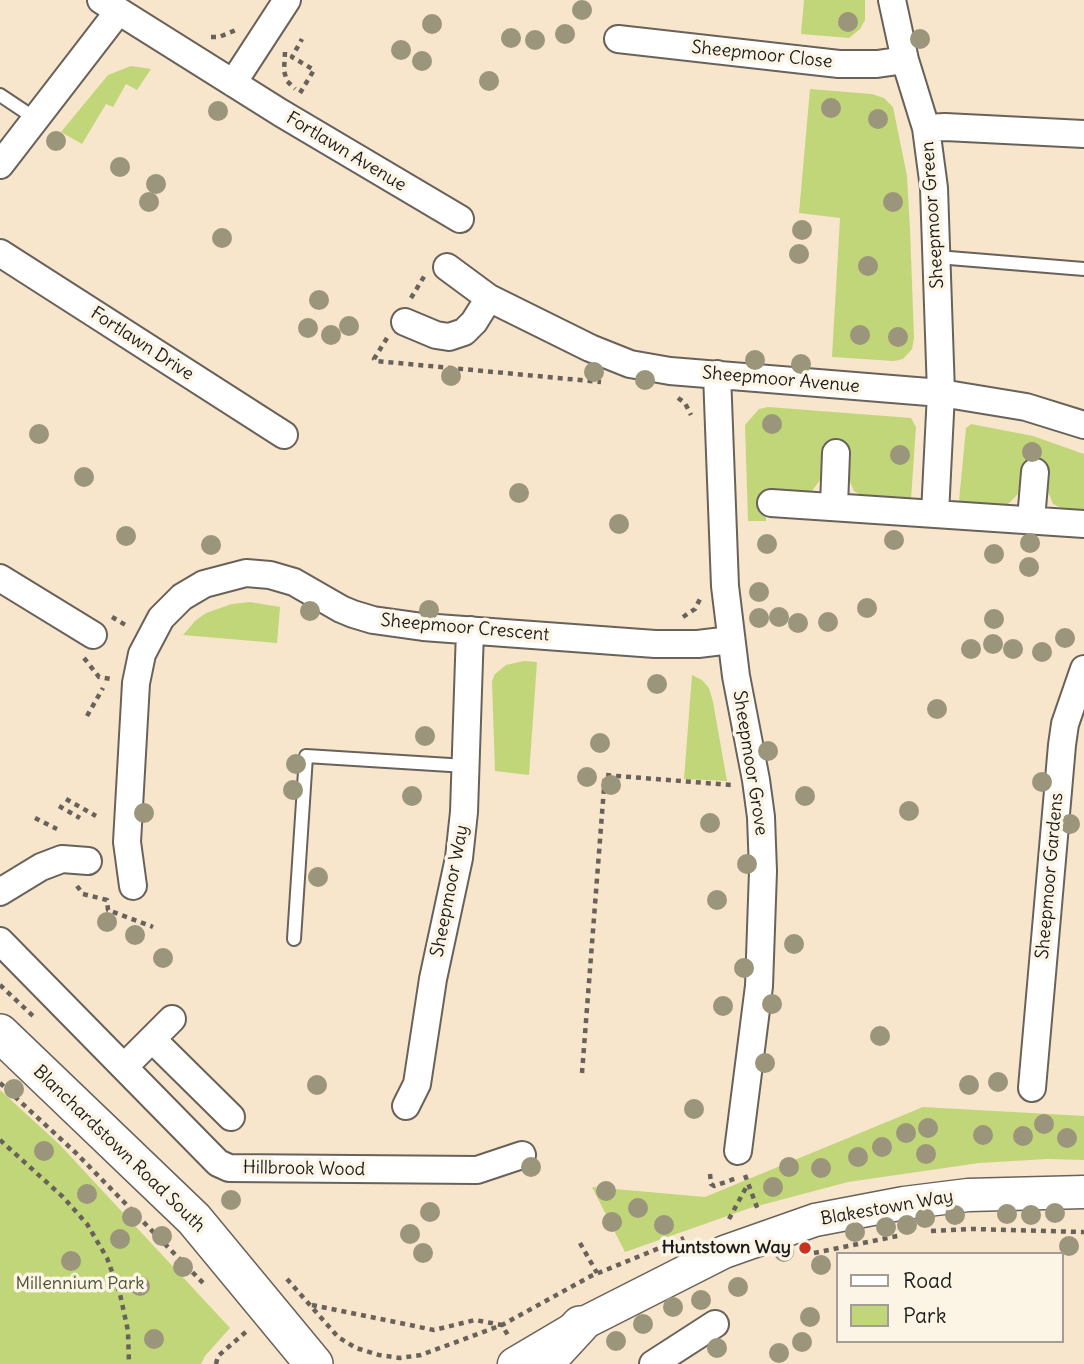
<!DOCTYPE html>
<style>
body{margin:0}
#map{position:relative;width:1084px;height:1364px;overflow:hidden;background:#f7e5cc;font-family:Delius,sans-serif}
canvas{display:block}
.legend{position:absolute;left:836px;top:1252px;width:228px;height:91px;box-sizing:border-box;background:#fcf5e5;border:2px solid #a29e95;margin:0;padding:9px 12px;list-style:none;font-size:21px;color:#1c1c1c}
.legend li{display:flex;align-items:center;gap:14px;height:35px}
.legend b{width:35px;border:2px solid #a29e95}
</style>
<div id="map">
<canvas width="1084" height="1364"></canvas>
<ul class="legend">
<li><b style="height:9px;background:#fff"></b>Road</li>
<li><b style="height:19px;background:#c1d679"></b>Park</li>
</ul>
</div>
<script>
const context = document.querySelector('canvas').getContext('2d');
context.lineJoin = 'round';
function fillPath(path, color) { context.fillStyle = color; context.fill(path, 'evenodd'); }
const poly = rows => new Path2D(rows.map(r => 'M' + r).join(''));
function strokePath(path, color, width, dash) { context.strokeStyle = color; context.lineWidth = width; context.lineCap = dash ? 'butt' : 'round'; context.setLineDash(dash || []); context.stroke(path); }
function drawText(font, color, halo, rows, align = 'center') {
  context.font = font + ' Delius,sans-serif'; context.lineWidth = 7; context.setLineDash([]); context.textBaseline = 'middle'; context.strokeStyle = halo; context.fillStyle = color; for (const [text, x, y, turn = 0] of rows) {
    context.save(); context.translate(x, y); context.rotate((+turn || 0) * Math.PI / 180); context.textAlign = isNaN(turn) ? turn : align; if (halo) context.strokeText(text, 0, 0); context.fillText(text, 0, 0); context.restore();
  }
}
fillPath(poly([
 [804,0,865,0,865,20,860,29,849,38,801,34],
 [131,66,151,69,137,90,126,84,113,107,106,104,82,144,61,132,108,75],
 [810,89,872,94,884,98,893,107,907,176,910,229,914,338,912,349,903,359,894,361,832,357,840,218,799,213],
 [768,407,911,418,916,427,911,499,899,500,864,497,854,491,848,477,851,454,826,450,822,477,812,491,801,494,766,492,766,521,748,521,745,425,759,409],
 [971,424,1033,436,1084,454,1084,512,1066,510,1053,504,1047,489,1048,466,1024,464,1018,494,1007,505,992,507,959,501,966,428],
 [250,602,280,607,277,643,183,635,195,621,206,613,232,604],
 [524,661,537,662,529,775,495,771,492,681,495,674,506,665],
 [692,675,702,680,709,688,713,702,727,781,684,779],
 [0,1090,60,1145,230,1328,205,1356,201,1364,0,1364],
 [923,1107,1084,1116,1084,1160,1047,1159,979,1163,848,1182,750,1208,625,1252,592,1187,705,1197]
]), '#c1d679');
const service = poly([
 [0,95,36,119],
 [937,257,1084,269],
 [294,939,306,756,466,766]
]);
const minor = poly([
 [101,0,281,113,460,219],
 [892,0,905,60,926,128,934,188,941,393,935,514],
 [618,39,839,64,877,64,905,60],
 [233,83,287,0],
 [926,128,945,127,1084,134],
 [0,165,118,12],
 [0,253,284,435],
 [447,267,489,298,590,348,630,364,670,371,941,393,1026,407,1084,425],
 [405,322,436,335,449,337,464,332,474,322,489,298],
 [717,374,725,586,736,676,756,780,761,817,763,871,759,986,738,1151],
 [771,503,1084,524],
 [834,506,836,453],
 [1031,520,1035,472],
 [0,578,93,635],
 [133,886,127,842,136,683,142,654,161,618,182,597,204,584,246,573,270,575,294,582,341,609,353,614,373,620,423,627,655,644,698,644,731,640],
 [0,892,41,867,62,859,88,861],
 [0,941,218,1163,229,1168,477,1170,522,1155],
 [152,1039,231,1117],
 [124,1067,172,1019],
 [1032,1088,1062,745,1065,724,1084,669],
 [406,1106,417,1084,433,979,459,858,464,812,470,630],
 [653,1364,715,1324]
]);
const tertiary = poly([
 [514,1364,580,1325,724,1252,815,1220,904,1203,968,1195,1084,1192]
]);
const secondary = poly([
 [0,1033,194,1219,314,1364],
 [544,1364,580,1325]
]);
strokePath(service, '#69625a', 16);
strokePath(minor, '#69625a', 30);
strokePath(tertiary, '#69625a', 35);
strokePath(secondary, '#69625a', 40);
strokePath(poly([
 [211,37,219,37,236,30],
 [285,52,284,71,287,81,295,89],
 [300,93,314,70,292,57,302,39],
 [411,298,425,275],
 [387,338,374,359,376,361,601,382],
 [678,398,685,403,691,415],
 [112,617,129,627],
 [683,617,695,609,700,599],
 [84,658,99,677,111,679],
 [87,716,103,688],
 [66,799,96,816],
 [59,806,80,818],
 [35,818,57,829],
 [77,886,83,894,107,900,108,910,153,927],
 [0,985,33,1016],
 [582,1073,605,775,731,785],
 [0,1083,76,1153,204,1284],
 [0,1140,63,1197,87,1224,107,1258,120,1294,128,1331,129,1364],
 [710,1174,711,1184,714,1186,737,1178],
 [745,1175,758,1210],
 [729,1219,748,1184],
 [931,1231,972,1229,1084,1232],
 [580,1243,597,1273],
 [814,1253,902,1235],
 [287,1279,338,1337,356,1348,379,1355,400,1358,421,1355,502,1325,591,1276,684,1238],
 [312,1305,434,1330,475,1320,502,1325,509,1337],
 [216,1364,218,1356,248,1330]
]), '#69625a', 4.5, [5, 5]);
strokePath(service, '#fff', 12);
strokePath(minor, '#fff', 26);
strokePath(tertiary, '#fff', 32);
strokePath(secondary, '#fff', 37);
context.fillStyle = '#9a957b';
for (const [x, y] of [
 [582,10],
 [848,22],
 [432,24],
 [565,34],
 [511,38],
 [920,39],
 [535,40],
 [401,50],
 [422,61],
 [489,81],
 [831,108],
 [218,111],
 [878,119],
 [56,141],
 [120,167],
 [156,184],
 [149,202],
 [893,202],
 [802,230],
 [222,238],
 [799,254],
 [868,266],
 [319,300],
 [349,326],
 [308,328],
 [331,335],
 [860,335],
 [898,337],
 [755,360],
 [801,364],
 [594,372],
 [451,376],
 [645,380],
 [772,424],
 [39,434],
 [1032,452],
 [900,455],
 [84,477],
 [519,493],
 [619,524],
 [126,536],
 [894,540],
 [1030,543],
 [767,544],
 [211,545],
 [994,554],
 [1029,567],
 [759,592],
 [867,608],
 [429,610],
 [310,611],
 [779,617],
 [759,618],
 [994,619],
 [828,622],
 [798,623],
 [1065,638],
 [993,644],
 [971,649],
 [1013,649],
 [1042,652],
 [657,684],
 [937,709],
 [425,736],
 [600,743],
 [768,751],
 [296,764],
 [587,777],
 [1042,782],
 [611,785],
 [293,790],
 [412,796],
 [805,796],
 [909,811],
 [144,813],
 [710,823],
 [1070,824],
 [747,864],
 [318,877],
 [717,900],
 [107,922],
 [135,935],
 [794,944],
 [163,958],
 [744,968],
 [772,1004],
 [723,1006],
 [880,1036],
 [765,1063],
 [998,1082],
 [317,1085],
 [969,1085],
 [14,1089],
 [694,1109],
 [1044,1124],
 [928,1128],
 [906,1133],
 [983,1135],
 [1023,1136],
 [1067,1138],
 [882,1147],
 [44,1151],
 [926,1154],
 [858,1157],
 [531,1167],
 [789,1167],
 [821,1168],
 [773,1187],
 [606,1191],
 [87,1194],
 [231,1200],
 [638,1208],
 [430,1212],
 [1055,1213],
 [1007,1214],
 [955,1215],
 [1031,1215],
 [132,1217],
 [925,1218],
 [612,1222],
 [664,1225],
 [907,1225],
 [886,1227],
 [855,1232],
 [410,1234],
 [162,1236],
 [120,1239],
 [1069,1246],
 [784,1252],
 [423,1253],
 [71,1261],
 [821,1265],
 [183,1267],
 [140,1286],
 [738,1287],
 [701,1300],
 [673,1307],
 [810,1317],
 [643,1324],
 [154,1339],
 [616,1341],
 [802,1342],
 [717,1348],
 [779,1353]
]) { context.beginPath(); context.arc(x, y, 10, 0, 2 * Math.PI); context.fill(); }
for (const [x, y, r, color] of [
 [805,1248,7,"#c8321e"]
]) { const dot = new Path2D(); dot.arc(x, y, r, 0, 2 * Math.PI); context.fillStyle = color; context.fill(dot); strokePath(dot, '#fcf5e5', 2.5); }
drawText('18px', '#1c1c1c', '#fcf5e5', [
 ["Sheepmoor Close",762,55,6],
 ["Fortlawn Avenue",346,152,31],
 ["Sheepmoor Green",933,215,-94],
 ["Fortlawn Drive",142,344,33],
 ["Sheepmoor Avenue",781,380,5],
 ["Sheepmoor Crescent",465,628,5],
 ["Sheepmoor Grove",750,763,81],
 ["Sheepmoor Gardens",1050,876,-85],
 ["Sheepmoor Way",450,891,-79],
 ["Blanchardstown Road South",119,1149,44],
 ["Hillbrook Wood",304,1169,1],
 ["Blakestown Way",887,1208,-10]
]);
drawText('bold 18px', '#1c1c1c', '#fcf5e5', [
 ["Huntstown Way",791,1248]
], 'right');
drawText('18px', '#4e5438', '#fcf5e5', [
 ["Millennium Park",80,1284]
]);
</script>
